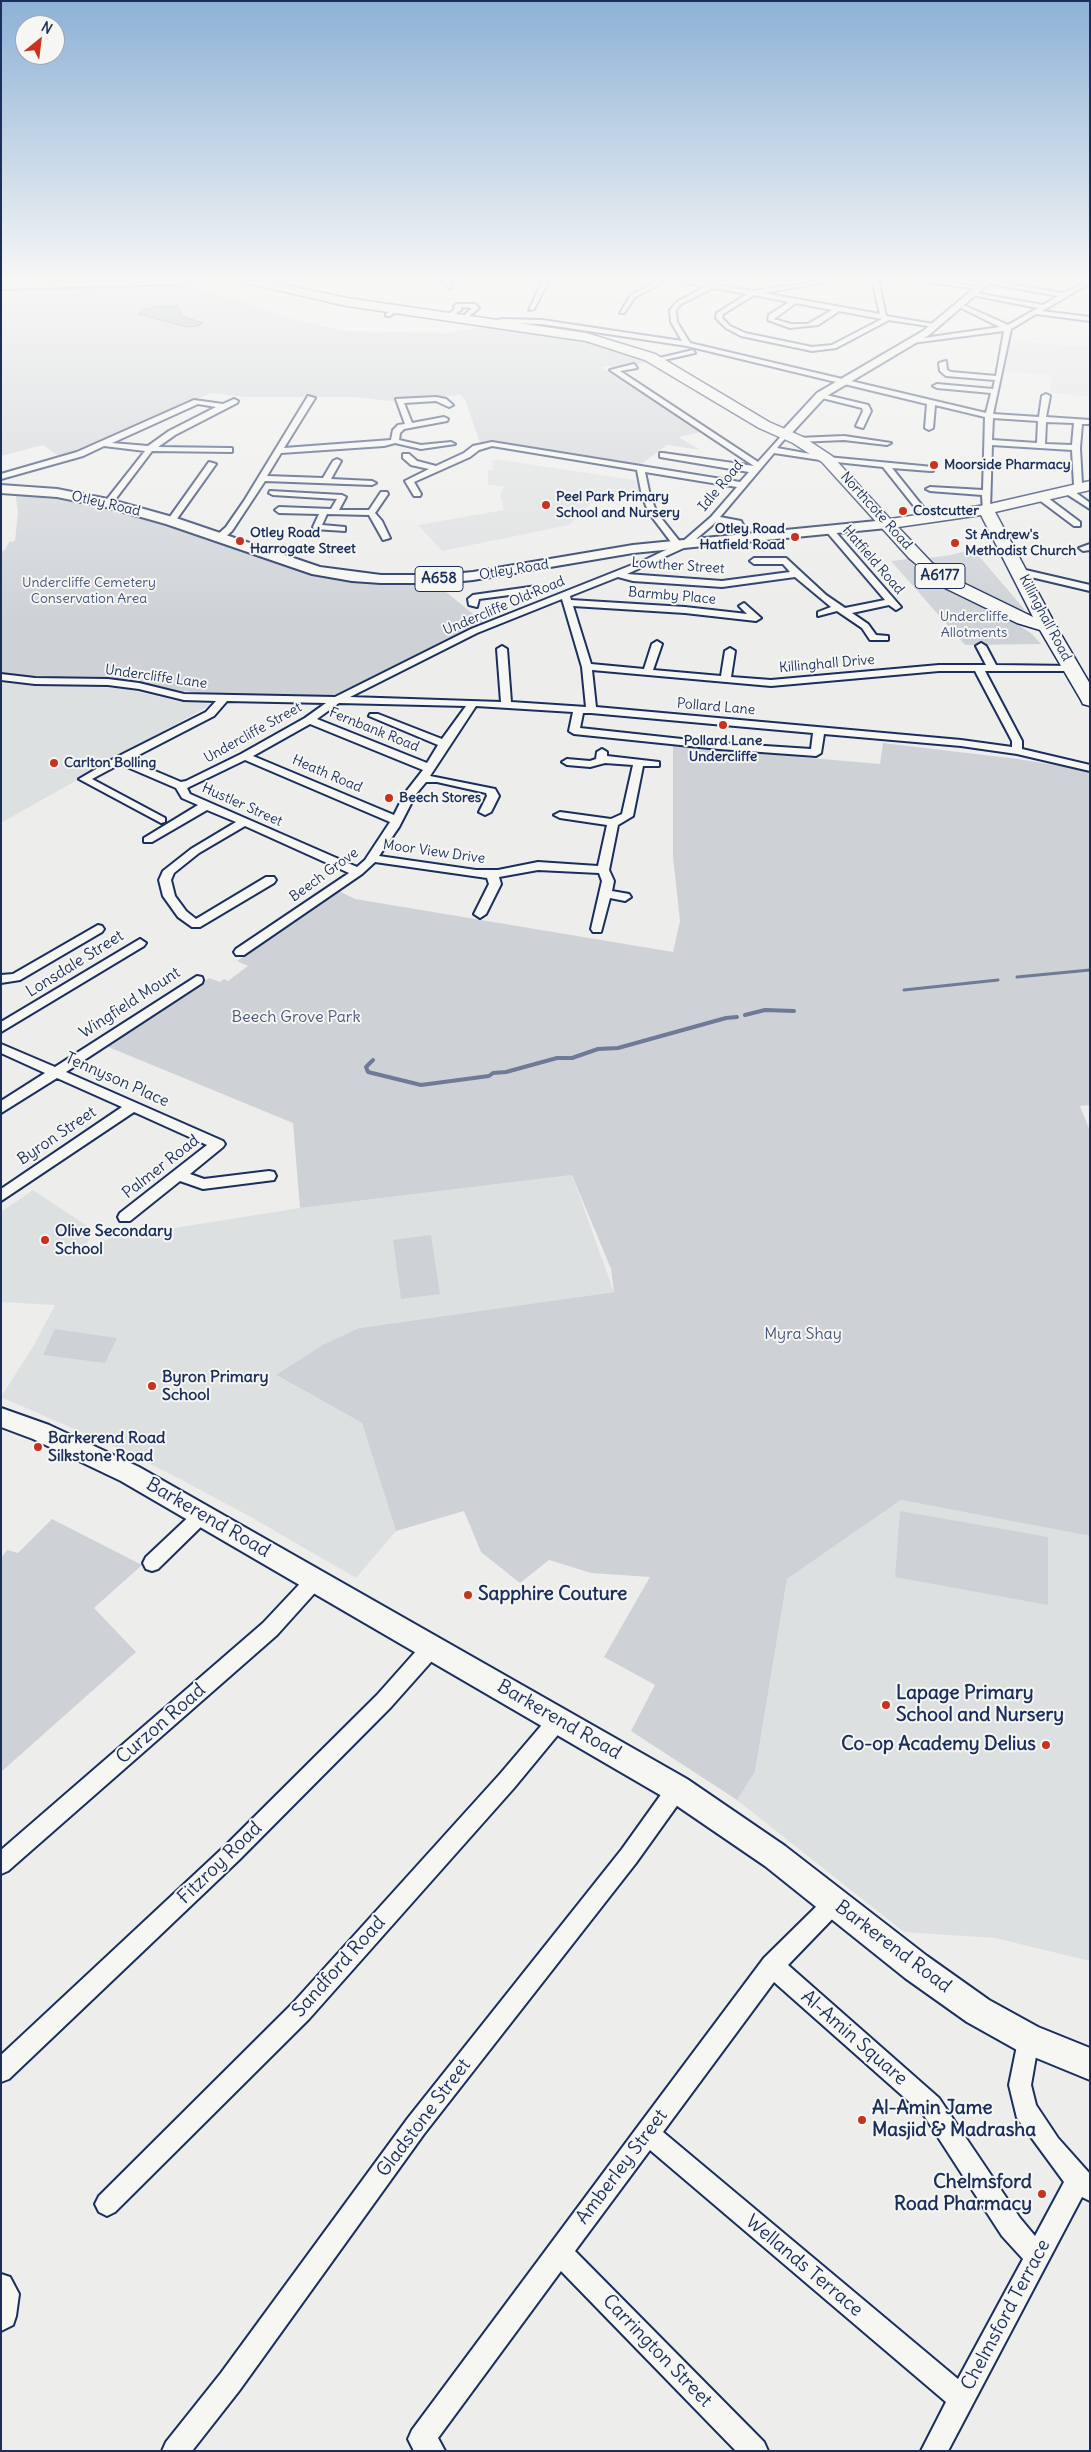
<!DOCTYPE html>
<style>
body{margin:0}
#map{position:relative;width:1091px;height:2452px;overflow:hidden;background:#edeeec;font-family:Delius,sans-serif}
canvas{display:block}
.frame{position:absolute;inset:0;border:2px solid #1b2f5e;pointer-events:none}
.north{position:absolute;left:15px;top:15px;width:50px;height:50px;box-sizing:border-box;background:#f6f6f2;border:1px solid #9ea6b7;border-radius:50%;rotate:29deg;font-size:14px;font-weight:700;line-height:20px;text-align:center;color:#1b2f5e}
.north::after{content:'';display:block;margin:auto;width:18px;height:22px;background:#c8321e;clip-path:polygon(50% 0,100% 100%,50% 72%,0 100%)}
</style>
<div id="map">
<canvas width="1091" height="2452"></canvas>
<div class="frame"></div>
<div class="north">N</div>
</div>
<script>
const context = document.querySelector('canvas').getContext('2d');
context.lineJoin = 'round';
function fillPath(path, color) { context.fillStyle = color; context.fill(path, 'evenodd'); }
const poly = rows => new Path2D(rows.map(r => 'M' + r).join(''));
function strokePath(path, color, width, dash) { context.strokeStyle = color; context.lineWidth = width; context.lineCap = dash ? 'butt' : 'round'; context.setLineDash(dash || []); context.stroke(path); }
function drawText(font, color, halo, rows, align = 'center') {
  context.font = font + ' Delius,sans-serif'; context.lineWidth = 4; context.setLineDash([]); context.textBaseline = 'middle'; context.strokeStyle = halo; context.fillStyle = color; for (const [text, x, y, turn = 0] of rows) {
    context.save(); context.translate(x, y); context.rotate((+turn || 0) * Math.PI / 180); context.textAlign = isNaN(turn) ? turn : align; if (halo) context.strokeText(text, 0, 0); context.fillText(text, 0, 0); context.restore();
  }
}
fillPath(poly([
 [1010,341,1090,347,1090,397,1050,393,1052,375,1005,371],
 [494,459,635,480,639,483,638,499,604,495,594,500,569,525,442,551,418,525,504,510,500,494,505,486,488,485,488,470,494,470,492,468,494,464,491,462],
 [1,683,122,688,177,701,212,704,1,823],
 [572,1175,614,1292,359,1328,277,1376,362,1423,396,1531,356,1578,249,1516,174,1476,120,1449,1,1397,34,1345,55,1305,1,1302,1,1212,33,1190,93,1230,85,1249,111,1238,300,1208],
 [901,1500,1090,1536,1090,1961,995,1938,904,1932,737,1800,755,1772,787,1579]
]), '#dde0e1');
fillPath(poly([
 [192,282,192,287,203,291,235,298,294,319,345,331,450,333,490,325,599,343,653,363,601,367,701,432,679,437,700,450,667,445,643,463,635,465,486,441,480,443,466,402,460,394,434,399,389,401,357,397,243,397,210,393,82,451,60,457,43,445,1,456,1,288,85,287],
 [15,492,108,506,281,565,343,581,439,586,484,623,334,695,262,696,193,692,172,690,136,680,32,677,6,673,1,672,1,552,5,550,9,542,15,541,18,512],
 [973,549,1025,610,1018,610,957,580,928,558,951,555],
 [908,559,920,571,940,585,1017,624,1032,634,1041,644,965,645,891,561],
 [883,743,1018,759,1067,767,1090,773,1090,1105,1080,1106,1090,1131,1090,1536,901,1500,787,1579,755,1772,737,1800,631,1731,655,1685,604,1657,650,1577,591,1573,549,1560,520,1583,481,1552,464,1511,396,1531,362,1423,276,1375,323,1345,359,1328,614,1292,611,1269,572,1175,300,1208,293,1123,106,1046,209,978,220,982,224,979,228,981,248,966,237,961,339,891,355,899,673,952,680,921,673,857,673,746,880,764],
 [431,1235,440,1294,401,1299,393,1240],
 [55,1329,117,1338,105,1363,43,1355],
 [900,1511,1048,1537,1048,1605,895,1577],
 [52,1519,142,1565,94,1608,136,1652,1,1772,1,1558,7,1550,18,1553]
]), '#ced2d7');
const water = poly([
 [161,306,178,306,182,316,203,323,198,326,187,327,138,314,143,310,161,306]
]);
fillPath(water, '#a5acbc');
strokePath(water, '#6e7a96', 1);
strokePath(poly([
 [1017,977,1090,970],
 [904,990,998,980]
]), '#6e7a96', 3);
strokePath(poly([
 [745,1015,765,1010,794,1011],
 [373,1060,366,1067,368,1072,421,1085,489,1076,493,1073,506,1072,557,1058,572,1058,598,1049,618,1048,726,1018,737,1017]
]), '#6e7a96', 4);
const street = poly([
 [1,280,63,280,1,284,1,280],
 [442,280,448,280,452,288,448,288,442,280],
 [543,280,549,280,534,309,529,310,543,280],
 [660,280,667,280,635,297,624,313,620,313,631,295,660,280],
 [677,280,711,284,715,282,718,285,753,291,829,280,826,282,763,293,880,314,873,284,868,280,875,280,879,283,886,316,933,324,935,327,889,320,836,348,812,351,741,336,726,328,716,318,717,313,747,294,713,288,681,304,676,310,677,322,690,343,986,413,991,393,937,388,933,386,937,384,993,389,995,380,946,376,940,371,939,363,946,361,947,370,951,372,996,376,1004,331,912,343,910,340,1000,327,957,306,959,303,1008,325,1038,308,972,295,970,292,1043,305,1058,296,986,283,984,280,1063,293,1090,280,1090,283,1042,311,1090,317,1090,321,1036,314,1011,329,993,414,1039,417,1042,396,1046,394,1050,396,1046,417,1090,420,1090,424,1082,424,1080,448,1082,484,1087,487,1083,489,1074,485,1072,450,992,445,990,510,983,512,982,495,930,491,926,489,930,487,983,490,985,417,935,405,933,428,929,430,925,428,927,404,687,346,542,324,501,323,494,325,491,323,501,319,542,320,682,341,671,322,670,310,677,302,705,287,677,280],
 [754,295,789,302,769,315,768,320,790,328,818,325,839,311,882,319,832,345,812,347,745,333,730,326,722,318,723,314,754,295],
 [796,303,832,310,808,324,791,324,774,319,796,303],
 [993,418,1038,421,1037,443,992,440,993,418],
 [1046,422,1074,423,1072,445,1045,444,1046,422],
 [914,280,930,280,982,287,979,289,914,280],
 [457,304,475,304,479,308,465,320,460,319,472,308,461,307,461,310,450,318,446,318,446,316,455,309,454,306,457,304],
 [393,309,398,310,390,316,386,316,386,314,393,309],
 [693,350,695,353,655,362,651,360,693,350],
 [634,364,637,368,620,371,758,462,785,432,789,434,777,448,827,457,933,467,933,471,930,471,892,468,932,518,925,520,883,467,827,461,774,453,720,517,741,521,751,539,750,541,744,541,735,525,716,522,688,546,627,574,722,581,790,572,783,564,754,564,750,561,754,558,786,558,826,595,845,608,885,600,826,531,833,529,901,607,896,610,889,605,852,613,868,624,876,635,888,636,888,640,870,640,862,628,837,611,818,616,818,612,831,607,795,577,722,587,633,581,618,577,570,596,571,600,685,607,747,614,739,606,744,603,761,618,756,621,685,613,573,606,591,664,644,669,652,644,657,641,662,644,653,670,721,676,725,651,730,648,735,651,731,677,771,680,939,665,986,665,976,646,981,643,986,646,996,665,1074,666,1076,668,1071,671,985,671,1022,741,1022,749,1090,765,1090,771,1017,754,961,746,824,734,821,753,816,756,719,749,574,734,569,731,573,712,476,706,430,776,495,789,499,796,491,812,485,815,479,812,487,796,486,793,437,782,426,782,416,794,399,827,379,856,476,870,498,870,538,862,598,866,607,825,560,818,554,815,560,812,611,819,622,814,633,765,605,763,590,767,567,765,562,762,567,759,590,761,596,759,597,752,602,749,607,752,607,756,659,762,659,766,643,766,633,816,618,825,609,870,614,881,612,891,629,894,631,897,625,901,610,898,601,932,593,932,591,929,602,881,599,873,538,870,499,877,501,884,486,914,480,918,474,914,489,884,487,878,375,862,362,874,244,955,236,955,234,952,236,949,349,873,245,826,199,853,174,873,171,880,175,896,186,911,196,919,266,877,274,877,276,880,274,883,200,927,192,927,178,917,163,896,159,880,163,871,191,849,236,822,207,810,152,842,144,842,144,838,198,805,182,798,176,788,120,764,92,779,165,818,165,822,161,823,79,779,115,758,206,712,216,701,184,700,139,689,108,685,35,684,1,680,1,674,35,678,108,679,139,683,184,694,335,697,471,629,647,559,674,546,649,513,642,496,637,470,492,446,479,450,470,457,414,482,421,494,420,496,414,496,405,481,429,469,411,465,403,458,403,454,409,454,417,461,436,466,464,453,473,446,492,442,740,482,749,472,660,457,660,453,663,453,754,466,610,370,634,364],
 [645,472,737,487,711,517,681,543,657,513,650,496,645,472],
 [562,599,582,667,586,707,511,702,507,649,502,646,497,649,501,702,350,697,477,633,562,599],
 [592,670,771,686,939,671,975,671,1012,741,1012,747,961,740,596,707,592,670],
 [227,701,326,703,305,718,241,754,186,781,181,782,129,760,214,716,227,701],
 [339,703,466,706,442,739,378,714,370,714,369,716,438,745,427,763,317,719,339,703],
 [583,713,591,713,813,733,811,749,719,743,580,728,583,713],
 [310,724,423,770,405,793,394,815,253,756,310,724],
 [245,760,390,822,365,860,357,867,190,794,187,788,245,760],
 [818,393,868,405,871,411,863,428,856,426,863,411,862,408,818,397,818,393],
 [308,396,315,398,284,448,391,440,393,430,398,425,405,424,396,399,436,397,446,399,453,405,449,407,436,401,404,403,412,423,444,417,448,419,447,421,404,429,400,433,399,440,421,445,451,442,455,444,421,449,395,443,384,446,281,453,267,476,323,478,333,461,337,459,341,461,331,479,372,481,376,483,372,485,265,481,232,531,222,540,216,540,216,536,226,527,244,501,308,396],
 [234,399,238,401,237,403,175,435,158,447,229,448,232,448,232,452,152,451,111,505,104,503,145,451,104,446,83,456,1,479,1,474,77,452,194,400,223,404,234,399],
 [198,404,216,407,169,431,148,446,112,443,198,404],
 [844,436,891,443,887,445,844,440,798,442,794,440,798,438,844,436],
 [209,462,216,464,174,523,168,523,167,521,209,462],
 [1065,489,1071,489,1090,503,1090,509,1065,493,1065,489],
 [270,491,342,495,346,497,339,510,369,510,381,492,387,492,388,494,375,513,382,521,390,538,383,540,369,515,327,514,322,525,345,527,345,531,314,529,313,527,319,514,279,513,275,510,279,507,331,509,337,499,273,495,269,493,270,491],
 [1038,495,1044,495,1080,522,1080,526,1074,526,1038,499,1038,495],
 [1090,544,1090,550,1083,551,1079,548,1090,544],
 [1021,569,1090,585,1090,591,1018,574,1016,572,1021,569],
 [537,586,542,589,540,591,479,599,477,607,469,605,468,599,473,595,537,586],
 [98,925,102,926,104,929,102,932,20,980,1,983,1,975,13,974,98,925],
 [140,939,146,943,144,946,1,1032,1,1022,140,939],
 [197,976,202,977,203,980,202,983,66,1072,223,1141,225,1144,223,1147,190,1174,204,1179,269,1171,274,1172,276,1176,274,1180,203,1189,180,1181,130,1221,120,1221,118,1217,120,1213,207,1145,134,1112,1,1201,1,1189,122,1107,57,1078,1,1113,1,1101,45,1073,1,1053,1,1044,55,1067,197,976],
 [203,1507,209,1509,212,1514,209,1519,158,1569,152,1571,146,1569,143,1563,146,1557,197,1509,203,1507],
 [315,1572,321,1574,324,1580,321,1586,277,1635,8,1871,1,1874,1,1850,263,1623,309,1574,315,1572],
 [432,1638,439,1641,441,1647,439,1653,391,1707,239,1860,9,2079,1,2082,1,2055,225,1846,377,1695,425,1641,432,1638],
 [559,1710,566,1713,569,1719,566,1725,514,1788,309,2019,115,2212,107,2216,99,2212,95,2204,99,2196,293,2003,500,1774,552,1713,559,1710],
 [677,1779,684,1782,687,1789,684,1796,636,1863,424,2134,239,2391,192,2451,162,2451,166,2442,221,2373,408,2118,622,1849,670,1782,677,1779],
 [834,1892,841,1896,845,1903,841,1910,788,1965,939,2098,1020,2218,1035,2236,1064,2182,1017,2118,1009,2085,1020,2031,1028,2028,1036,2031,1039,2039,1031,2085,1036,2105,1058,2138,1090,2174,1090,2201,1082,2197,948,2451,921,2451,946,2402,650,2150,575,2251,764,2442,768,2451,736,2451,561,2271,438,2438,445,2451,414,2451,408,2439,412,2430,639,2125,764,1958,827,1896,834,1892],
 [774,1982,923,2114,1002,2236,1023,2259,958,2379,663,2132,774,1982],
 [1,2274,10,2277,19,2294,16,2316,13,2325,1,2331,1,2274]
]);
const secondary = poly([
 [137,280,185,281,181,284,1,289,1,283,137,280],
 [984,280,993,280,929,335,825,397,789,436,781,436,781,432,817,393,923,331,984,280],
 [1,1408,49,1425,139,1467,687,1779,785,1846,927,1956,989,2000,1038,2027,1090,2048,1090,2080,1017,2050,967,2022,905,1978,765,1866,667,1799,121,1481,33,1439,1,1427,1,1408]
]);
const primary = poly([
 [1,485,57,489,108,499,176,518,320,567,381,575,442,575,473,572,633,545,887,520,894,524,887,528,633,553,473,580,442,583,381,583,352,581,312,574,166,524,106,507,57,497,1,493,1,485]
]);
const highway = poly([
 [174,280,207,280,201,283,179,283,174,280],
 [239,280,259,280,347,298,586,333,655,354,769,422,803,437,832,456,890,519,986,505,1090,481,1090,490,995,512,1056,626,1090,684,1090,706,1083,704,1081,700,1040,630,1017,623,945,588,909,558,822,462,793,443,759,428,645,360,586,341,347,306,245,283,239,280],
 [981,515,1033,617,957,580,932,563,898,527,981,515]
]);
strokePath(street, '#1b2f5e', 4);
strokePath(secondary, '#1b2f5e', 4);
strokePath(primary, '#1b2f5e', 4);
strokePath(highway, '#1b2f5e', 3);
fillPath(street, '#f6f6f2');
fillPath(secondary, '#f6f6f2');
fillPath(primary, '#f6f6f2');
fillPath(highway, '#f6f6f2');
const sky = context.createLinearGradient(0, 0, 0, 623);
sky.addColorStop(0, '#8db1d6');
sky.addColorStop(0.45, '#f7f7f6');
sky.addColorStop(1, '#f7f7f600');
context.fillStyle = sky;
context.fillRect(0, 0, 1091, 623);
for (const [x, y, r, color] of [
 [934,465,5,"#c8321e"],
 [546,505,5,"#c8321e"],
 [903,511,5,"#c8321e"],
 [795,537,5,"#c8321e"],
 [240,541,5,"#c8321e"],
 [955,543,5,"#c8321e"],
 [723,725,5,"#c8321e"],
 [54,763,5,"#c8321e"],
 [389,798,5,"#c8321e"],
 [45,1240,5,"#c8321e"],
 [152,1386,5,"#c8321e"],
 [38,1447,5,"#c8321e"],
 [468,1595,5,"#c8321e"],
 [886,1705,5,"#c8321e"],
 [1046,1745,5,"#c8321e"],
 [862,2120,5,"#c8321e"],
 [1042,2194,5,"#c8321e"]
]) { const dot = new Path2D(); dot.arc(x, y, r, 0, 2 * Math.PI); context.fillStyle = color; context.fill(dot); strokePath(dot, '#f6f6f2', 2); }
drawText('bold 14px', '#1b2f5e', '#f6f6f2', [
 ["Moorside Pharmacy",944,465],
 ["Peel Park Primary",556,497],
 ["School and Nursery",556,513],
 ["Costcutter",913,511],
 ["Otley Road",785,529,"right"],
 ["Hatfield Road",785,545,"right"],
 ["Otley Road",250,533],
 ["Harrogate Street",250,549],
 ["St Andrew's",965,535],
 ["Methodist Church",965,551],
 ["Pollard Lane",723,741,"center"],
 ["Undercliffe",723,757,"center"],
 ["Carlton Bolling",64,763],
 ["Beech Stores",399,798]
], 'left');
drawText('14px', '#1b2f5e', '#f6f6f2', [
 ["Idle Road",721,486,-50],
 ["Otley Road",106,504,13],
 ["Northcote Road",876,511,48],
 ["Hatfield Road",873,560,49],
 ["Lowther Street",678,566,4],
 ["Otley Road",514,570,-9],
 ["Barmby Place",672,596,5],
 ["Undercliffe Old Road",504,606,-23],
 ["Killinghall Road",1045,618,62],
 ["Killinghall Drive",827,664,-5],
 ["Undercliffe Lane",156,677,8],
 ["Pollard Lane",716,707,5],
 ["Fernbank Road",374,730,22],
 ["Undercliffe Street",253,733,-29],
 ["Heath Road",327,774,23],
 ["Hustler Street",242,805,24],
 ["Moor View Drive",434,852,8],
 ["Beech Grove",324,875,-36]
]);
drawText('14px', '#48587c', '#f6f6f2', [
 ["Undercliffe Cemetery",89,583],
 ["Conservation Area",89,599],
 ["Undercliffe",974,617],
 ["Allotments",974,633]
]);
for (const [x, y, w] of [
 [940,576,50],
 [439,579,48]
]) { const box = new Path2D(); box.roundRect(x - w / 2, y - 12.5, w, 25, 4); context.fillStyle = '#f6f6f2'; context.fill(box); strokePath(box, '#1b2f5e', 1); }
drawText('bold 15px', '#1b2f5e', null, [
 ["A6177",940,576],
 ["A658",439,579]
]);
drawText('16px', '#1b2f5e', '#f6f6f2', [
 ["Lonsdale Street",75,964,-32],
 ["Wingfield Mount",130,1003,-33],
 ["Tennyson Place",117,1080,24],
 ["Byron Street",57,1136,-34],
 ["Palmer Road",161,1167,-38]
]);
drawText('16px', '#48587c', '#f6f6f2', [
 ["Beech Grove Park",296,1017],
 ["Myra Shay",803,1334]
]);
drawText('bold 16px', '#1b2f5e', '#f6f6f2', [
 ["Olive Secondary",55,1231],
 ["School",55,1249],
 ["Byron Primary",162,1377],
 ["School",162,1395],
 ["Barkerend Road",48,1438],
 ["Silkstone Road",48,1456]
], 'left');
drawText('19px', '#1b2f5e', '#f6f6f2', [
 ["Barkerend Road",208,1518,30],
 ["Barkerend Road",559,1720,30],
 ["Curzon Road",161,1724,-41],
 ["Fitzroy Road",220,1863,-44],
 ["Barkerend Road",893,1947,37],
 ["Sandford Road",339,1967,-48],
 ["Al-Amin Square",854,2038,41],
 ["Gladstone Street",424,2118,-53],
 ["Amberley Street",622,2167,-53],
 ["Wellands Terrace",804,2266,40],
 ["Chelmsford Terrace",1006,2315,-62],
 ["Carrington Street",657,2351,46]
]);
drawText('bold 19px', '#1b2f5e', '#f6f6f2', [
 ["Sapphire Couture",478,1595],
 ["Lapage Primary",896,1694],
 ["School and Nursery",896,1716],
 ["Co-op Academy Delius",1036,1745,"right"],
 ["Al-Amin Jame",872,2109],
 ["Masjid & Madrasha",872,2131],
 ["Chelmsford",1032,2183,"right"],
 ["Road Pharmacy",1032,2205,"right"]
], 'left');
</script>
